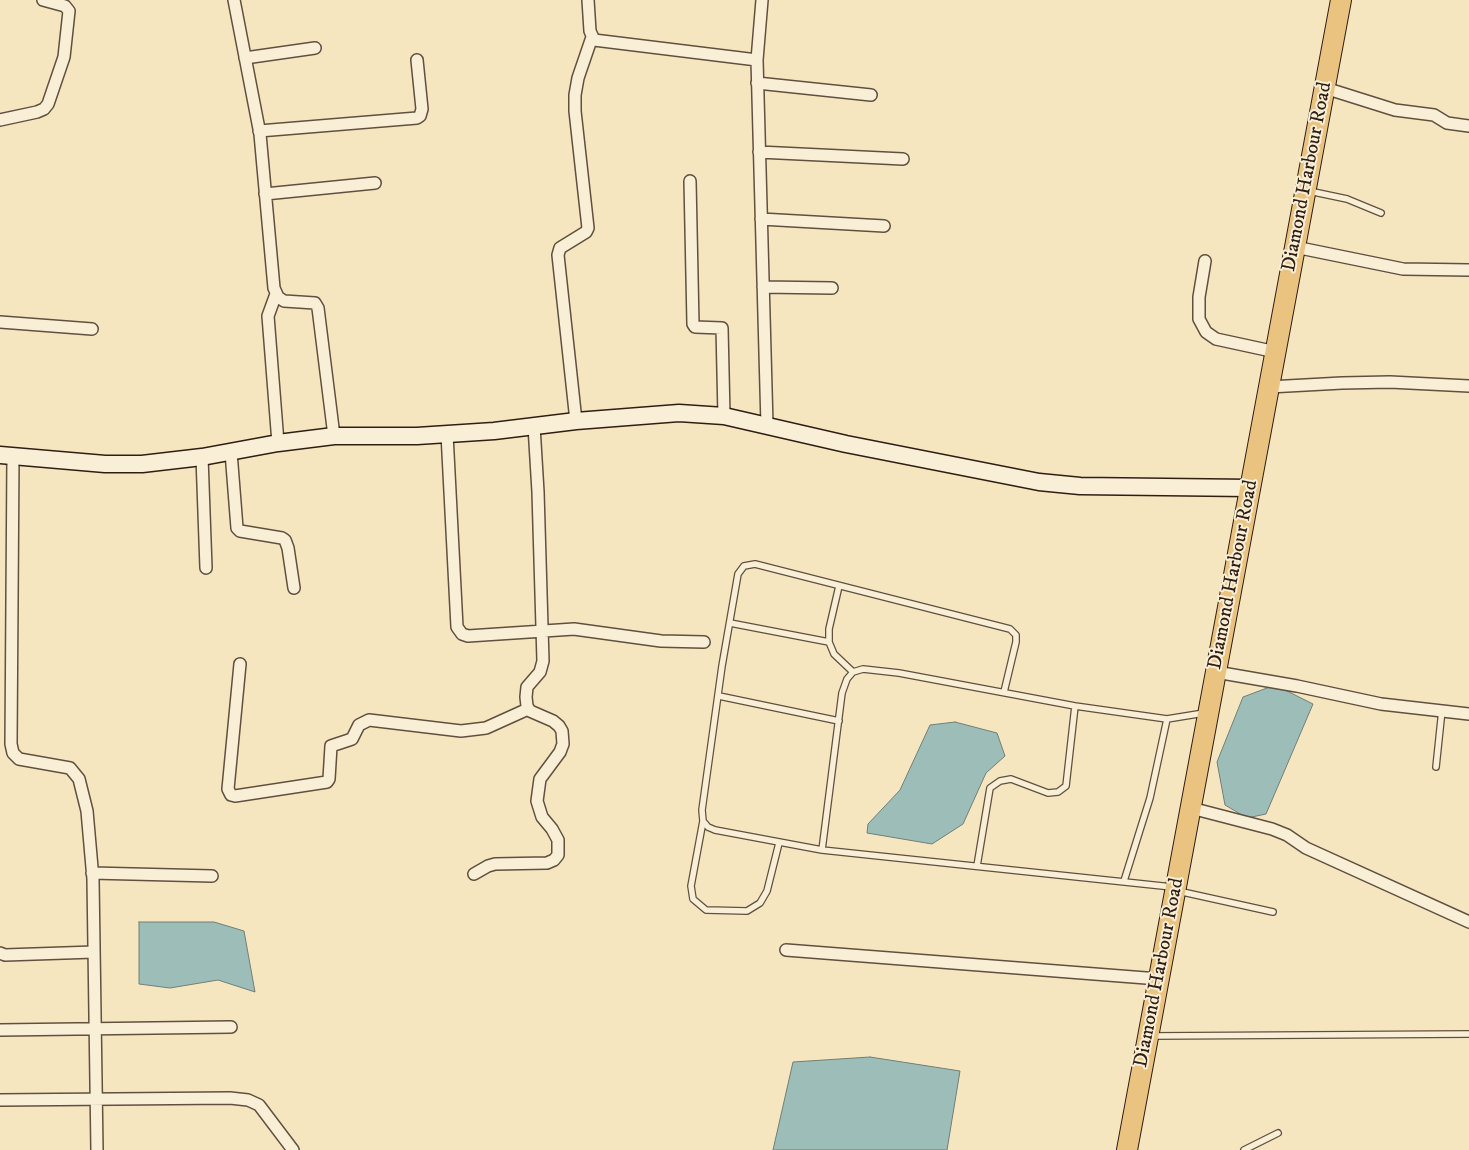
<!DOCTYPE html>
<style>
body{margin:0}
canvas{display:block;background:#f5e6c0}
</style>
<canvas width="1469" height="1150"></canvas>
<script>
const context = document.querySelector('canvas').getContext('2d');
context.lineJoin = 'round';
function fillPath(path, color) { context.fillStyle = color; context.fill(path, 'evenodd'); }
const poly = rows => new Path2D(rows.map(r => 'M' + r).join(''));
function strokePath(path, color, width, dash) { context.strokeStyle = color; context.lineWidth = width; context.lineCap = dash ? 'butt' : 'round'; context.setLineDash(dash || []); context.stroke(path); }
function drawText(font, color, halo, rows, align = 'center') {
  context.font = font + ' "IM FELL DW Pica",serif'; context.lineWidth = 4; context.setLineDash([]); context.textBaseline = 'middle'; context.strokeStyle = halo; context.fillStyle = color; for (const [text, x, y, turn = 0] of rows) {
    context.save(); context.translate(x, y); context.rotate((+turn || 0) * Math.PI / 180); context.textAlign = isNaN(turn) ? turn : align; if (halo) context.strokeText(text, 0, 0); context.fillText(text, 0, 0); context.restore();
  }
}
const water = poly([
 [1275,685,1313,704,1266,814,1247,818,1225,805,1217,762,1243,697,1275,685],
 [955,722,997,733,1005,756,986,773,963,824,932,844,867,833,868,824,900,790,930,725,955,722],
 [139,922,214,922,244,931,255,992,218,980,170,988,139,984,139,922],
 [870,1057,960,1071,947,1150,773,1150,793,1062,870,1057]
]);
fillPath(water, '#9dbeb8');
strokePath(water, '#717e77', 1);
const service = poly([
 [1309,191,1347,199,1381,213],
 [839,586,829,629,829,642,834,654,853,672],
 [730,623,829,642],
 [1004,692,1016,642,1016,635,1010,629,755,564,744,566,738,574,722,666,702,810,703,821,708,827,715,830,822,850,1172,887],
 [719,696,839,721],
 [1436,767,1442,710],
 [703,821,691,886,693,899,706,910,747,911,760,903,767,891,779,843],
 [822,850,842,693,847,679,853,672,863,669,899,673,1075,706,1167,719,1204,713],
 [977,866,990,788,1000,781,1011,779,1048,793,1058,792,1066,786,1075,706],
 [1124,881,1150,798,1167,719],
 [1178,891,1273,912],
 [1151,1036,1469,1034],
 [1244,1150,1278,1133]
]);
const minor = poly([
 [234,0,260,134,274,288,278,297,284,301,315,303,318,308,334,436],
 [588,0,590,31,594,40,757,60,767,425],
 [245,58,315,48],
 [757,60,762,0],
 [757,83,871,95],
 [1325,88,1395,110,1434,115,1447,123,1469,126],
 [0,120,37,112,44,109,48,104,64,57,69,11,65,6,43,0],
 [259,131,417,118,420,116,422,109,417,60],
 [759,152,903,159],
 [690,181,693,324,695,327,722,328,724,416],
 [265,194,375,183],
 [761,219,884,226],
 [1295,247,1403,269,1469,270],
 [1205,261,1199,297,1199,319,1206,332,1216,339,1276,352],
 [763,287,832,288],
 [276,294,268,316,278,443],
 [0,322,92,329],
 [1269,387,1342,383,1390,382,1469,386],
 [576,421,558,255,560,248,586,232,588,228,575,111,575,95,578,78,592,37],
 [447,434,457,627,462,634,468,636,574,629,661,641,704,642],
 [231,452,237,528,240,531,282,538,285,540,288,548,294,588],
 [13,456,11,744,13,753,19,759,70,768,79,779,87,811,93,879,97,1150],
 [202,457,206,568],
 [240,664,228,789,231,795,235,796,327,782,329,779,331,746,352,739,359,725,369,720,461,731,486,728,528,709],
 [1216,672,1297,686,1381,704,1469,714],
 [1191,808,1272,829,1287,835,1306,848,1469,922],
 [92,873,212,876],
 [474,874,488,866,495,864,547,863,554,860,558,855,558,840,552,829,542,817,537,801,540,779,560,752,563,744,562,731,559,726,553,721,530,711,527,706,526,697,527,687,540,672,543,661,538,492,534,426],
 [786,950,1159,979],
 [0,953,5,955,94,952],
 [0,1030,231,1027],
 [0,1100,230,1098,248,1100,259,1105,293,1150]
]);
const secondary = poly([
 [0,455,105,464,142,464,202,457,278,443,334,436,417,436,494,431,576,421,679,413,724,416,846,444,1039,482,1080,486,1250,488]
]);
const trunk = poly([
 [1127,1150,1341,0]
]);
strokePath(service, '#605040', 8);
strokePath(minor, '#605040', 14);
strokePath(secondary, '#2f1e15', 19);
strokePath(trunk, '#2f1e15', 22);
strokePath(service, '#f8efd6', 5.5);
strokePath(minor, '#f8efd6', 11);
strokePath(secondary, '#f8efd6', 16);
strokePath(trunk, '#eac380', 20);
drawText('20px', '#2f1e15', '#f8efd6', [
 ["Diamond Harbour Road",1308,177,-79],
 ["Diamond Harbour Road",1234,575,-79],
 ["Diamond Harbour Road",1160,973,-79]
]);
</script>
